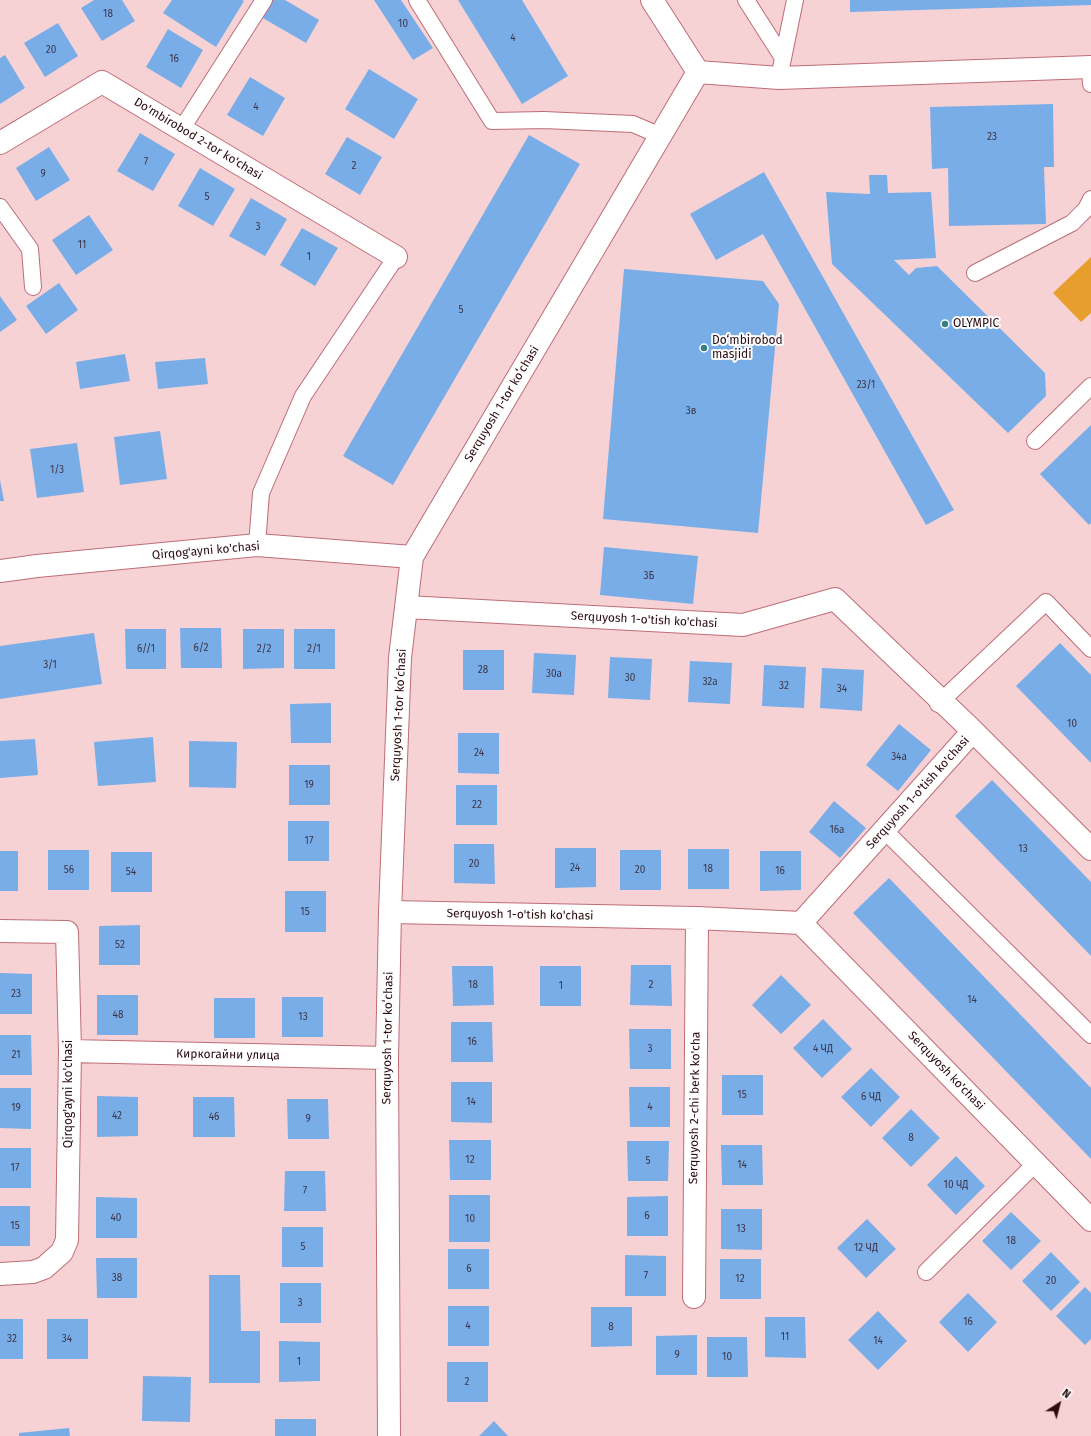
<!DOCTYPE html>
<meta charset="utf-8">
<style>
body{margin:0}
#map{position:relative;width:1091px;height:1436px;overflow:hidden;background:#f7d2d5;font-family:"Fira Sans",sans-serif}
canvas{display:block}
.north{position:absolute;left:1039px;top:1384px;width:40px;height:40px;-webkit-text-stroke:3px #fdfdfd;paint-order:stroke;rotate:36deg;font-size:11px;font-weight:700;line-height:16px;text-align:center;color:#2b0c11}
.north::after{content:'';display:block;margin:auto;width:14px;height:18px;background:#2b0c11;clip-path:polygon(50% 0,100% 100%,50% 72%,0 100%)}
</style>
<div id="map">
<canvas width="1091" height="1436"></canvas>
<div class="north">N</div>
</div>
<script>
const context = document.querySelector('canvas').getContext('2d');
context.lineJoin = 'round';
function fillPath(path, color) { context.fillStyle = color; context.fill(path, 'evenodd'); }
const poly = rows => new Path2D(rows.map(r => 'M' + r).join(''));
function strokePath(path, color, width, dash) { context.strokeStyle = color; context.lineWidth = width; context.lineCap = dash ? 'butt' : 'round'; context.setLineDash(dash || []); context.stroke(path); }
function drawText(font, color, halo, rows, align = 'center') {
  context.font = font + ' "Fira Sans",sans-serif'; context.lineWidth = 4; context.setLineDash([]); context.textBaseline = 'middle'; context.strokeStyle = halo; context.fillStyle = color; for (const [text, x, y, turn = 0] of rows) {
    context.save(); context.translate(x, y); context.rotate((+turn || 0) * Math.PI / 180); context.textAlign = isNaN(turn) ? turn : align; if (halo) context.strokeText(text, 0, 0); context.fillText(text, 0, 0); context.restore();
  }
}
fillPath(poly([
 [1091,257,1091,313,1081,322,1053,293]
]), '#e89e2c');
fillPath(poly([
 [94,0,122,0,135,21,102,41,81,8],
 [172,0,242,0,244,1,216,47,163,13],
 [270,0,285,0,319,20,306,43,261,17],
 [374,0,401,0,433,48,413,60],
 [458,0,522,0,568,76,522,104],
 [850,0,1091,0,1091,5,850,12],
 [58,23,78,56,45,77,24,43],
 [168,29,203,50,181,88,146,67],
 [5,55,25,88,0,104,0,58],
 [369,69,418,99,394,139,345,109],
 [250,77,285,98,263,136,227,115],
 [1053,104,1054,167,1044,167,1046,224,949,226,948,168,932,169,930,107],
 [140,133,175,154,153,191,117,171],
 [529,135,580,164,393,485,343,456],
 [347,137,382,157,360,195,325,174],
 [49,147,70,180,36,201,16,168],
 [200,168,235,189,213,226,178,206],
 [764,172,954,510,926,525,763,234,716,260,690,214],
 [869,175,887,175,888,193,931,192,936,258,894,260,909,275,916,268,937,266,1045,373,1046,396,1008,433,832,264,826,192,870,194],
 [251,198,287,219,265,256,229,236],
 [89,215,113,250,76,275,52,240],
 [302,228,338,248,315,286,280,265],
 [624,269,763,281,779,304,758,533,603,519],
 [59,283,78,310,46,334,26,306],
 [0,296,17,320,0,332],
 [125,354,130,381,80,389,76,362],
 [205,358,208,384,158,389,155,362],
 [1091,425,1091,523,1089,525,1040,474],
 [160,431,167,479,120,485,114,437],
 [77,443,84,492,37,498,30,449],
 [0,480,4,501,0,501],
 [604,547,698,556,693,604,600,595],
 [180,628,221,628,222,668,181,668],
 [125,629,166,629,166,669,126,669],
 [243,629,284,629,284,668,243,669],
 [294,629,335,629,335,669,294,669],
 [94,633,102,684,0,699,0,646],
 [1060,643,1091,675,1091,763,1016,686],
 [463,650,504,650,504,690,463,690],
 [534,653,576,655,574,695,532,693],
 [610,657,652,659,650,700,608,698],
 [690,661,732,663,730,704,688,702],
 [764,665,806,667,804,708,762,706],
 [822,668,864,670,862,711,820,708],
 [331,703,331,743,291,743,290,704],
 [899,724,931,750,898,791,866,765],
 [458,733,499,733,499,774,458,773],
 [153,737,156,782,98,786,94,742],
 [35,739,38,775,0,778,0,741],
 [189,741,237,742,236,788,189,787],
 [289,765,330,765,330,805,289,805],
 [992,780,1091,882,1091,956,955,816],
 [456,785,497,785,497,825,456,825],
 [834,801,866,828,840,858,809,832],
 [288,821,329,821,329,861,288,861],
 [454,844,494,844,495,884,454,883],
 [555,848,596,848,596,887,555,888],
 [688,849,729,849,729,889,688,889],
 [48,850,89,850,89,890,48,890],
 [620,850,661,850,661,890,620,890],
 [0,851,18,851,18,891,0,891],
 [760,851,801,851,801,890,760,891],
 [111,852,152,852,152,892,111,892],
 [889,878,1091,1088,1091,1159,853,913],
 [285,891,326,891,326,932,285,932],
 [140,925,140,965,99,965,99,926],
 [631,965,671,965,672,1006,630,1005],
 [452,966,493,966,494,1005,453,1006],
 [540,966,581,966,581,1006,540,1006],
 [0,973,32,974,32,1014,0,1014],
 [781,975,811,1005,781,1034,752,1005],
 [97,995,138,995,138,1035,97,1035],
 [282,997,323,997,323,1037,282,1037],
 [214,998,255,998,255,1038,214,1038],
 [823,1019,852,1049,822,1078,793,1048],
 [451,1022,492,1022,493,1062,451,1062],
 [629,1029,671,1029,671,1069,630,1069],
 [0,1035,31,1035,32,1075,0,1075],
 [871,1068,900,1097,871,1127,841,1097],
 [722,1075,763,1075,763,1115,722,1115],
 [451,1082,492,1082,492,1123,451,1122],
 [629,1087,670,1087,670,1127,630,1127],
 [0,1088,31,1088,31,1129,0,1128],
 [97,1096,138,1097,138,1136,97,1137],
 [193,1097,234,1097,235,1137,193,1137],
 [287,1099,328,1099,329,1139,288,1139],
 [911,1109,940,1138,911,1167,882,1138],
 [449,1140,491,1140,491,1180,450,1180],
 [627,1141,669,1141,668,1181,628,1181],
 [721,1145,762,1145,763,1185,722,1185],
 [0,1148,31,1148,31,1188,0,1188],
 [956,1156,985,1186,956,1215,927,1185],
 [285,1171,325,1171,326,1211,284,1211],
 [449,1195,490,1195,490,1242,449,1242],
 [668,1196,668,1236,627,1236,627,1197],
 [96,1197,137,1198,137,1238,96,1238],
 [0,1206,30,1206,30,1246,0,1246],
 [721,1209,762,1209,762,1250,721,1249],
 [1011,1212,1041,1241,1011,1270,982,1241],
 [867,1219,896,1249,866,1278,837,1248],
 [282,1227,323,1227,323,1267,282,1267],
 [448,1249,489,1249,489,1289,448,1289],
 [1051,1252,1080,1282,1051,1311,1022,1281],
 [625,1255,666,1256,666,1296,625,1296],
 [96,1258,137,1258,137,1298,97,1298],
 [720,1259,761,1259,761,1299,720,1299],
 [209,1275,240,1275,241,1331,260,1331,260,1383,209,1383],
 [280,1283,321,1283,321,1323,280,1323],
 [1085,1287,1091,1293,1091,1339,1085,1345,1056,1316],
 [968,1293,997,1322,968,1352,939,1322],
 [448,1306,489,1306,489,1346,448,1346],
 [591,1307,632,1307,632,1346,591,1347],
 [878,1311,907,1341,878,1370,848,1340],
 [765,1317,805,1317,806,1358,765,1357],
 [0,1319,23,1319,23,1359,0,1359],
 [47,1319,88,1319,88,1359,47,1359],
 [697,1335,697,1375,656,1375,656,1336],
 [707,1337,747,1337,748,1377,707,1377],
 [279,1341,320,1342,320,1381,279,1382],
 [447,1362,488,1362,488,1402,447,1402],
 [143,1376,191,1377,190,1422,142,1421],
 [275,1419,316,1419,316,1436,275,1436],
 [494,1421,508,1436,479,1436],
 [69,1428,70,1436,19,1436,19,1433]
]), '#78ade8');
const lane = poly([
 [417,0,492,121,544,120,633,124,661,136],
 [746,0,783,58],
 [1090,67,1091,84],
 [779,78,795,0],
 [181,130,264,0],
 [0,207,30,249,33,287],
 [975,273,1072,223,1086,209,1091,199],
 [1035,441,1091,386],
 [257,545,261,493,303,396,396,257],
 [938,704,1046,602,1091,649],
 [884,830,1091,1035],
 [926,1272,1036,1163]
]);
const street = poly([
 [652,0,698,72],
 [698,72,779,78,1091,67],
 [0,143,102,82,396,257],
 [0,571,37,566,257,545,412,557],
 [406,607,743,625,835,599,973,731,1091,849],
 [390,912,697,918,801,923,973,731],
 [801,923,1091,1220],
 [0,931,67,932,70,1051,67,1240,62,1252,44,1268,33,1272,0,1274],
 [70,1051,387,1058],
 [694,1297,697,918],
 [389,1436,387,1058,390,912,400,658,412,557,698,72]
]);
strokePath(lane, '#be6d77', 18);
strokePath(street, '#be6d77', 24);
strokePath(lane, '#fff', 16);
strokePath(street, '#fff', 22);
for (const [x, y, r, color] of [
 [945,324,4,"#37807d"],
 [704,348,4,"#37807d"]
]) { const dot = new Path2D(); dot.arc(x, y, r, 0, 2 * Math.PI); context.fillStyle = color; context.fill(dot); strokePath(dot, '#fdfdfd', 1.5); }
drawText('10px', '#3e3447', null, [
 ["18",108,14],
 ["10",403,24],
 ["4",513,38],
 ["20",51,50],
 ["16",174,59],
 ["4",256,107],
 ["23",992,137],
 ["7",146,162],
 ["2",354,166],
 ["9",43,174],
 ["5",207,197],
 ["3",258,227],
 ["11",82,245],
 ["1",309,257],
 ["5",461,310],
 ["23/1",866,385],
 ["3в",691,411],
 ["1/3",57,470],
 ["3Б",649,576],
 ["6/2",201,648],
 ["6//1",146,649],
 ["2/2",264,649],
 ["2/1",314,649],
 ["3/1",50,665],
 ["28",483,670],
 ["30а",554,674],
 ["30",630,678],
 ["32a",710,682],
 ["32",784,686],
 ["34",842,689],
 ["10",1072,724],
 ["24",479,753],
 ["34а",899,757],
 ["19",309,785],
 ["22",477,805],
 ["16а",837,830],
 ["17",309,841],
 ["13",1023,849],
 ["20",474,864],
 ["24",575,868],
 ["18",708,869],
 ["56",69,870],
 ["20",640,870],
 ["16",780,871],
 ["54",131,872],
 ["15",305,912],
 ["52",120,945],
 ["18",473,985],
 ["2",651,985],
 ["1",561,986],
 ["23",16,994],
 ["14",972,1000],
 ["48",118,1015],
 ["13",303,1017],
 ["16",472,1042],
 ["3",650,1049],
 ["4 ЧД",823,1049],
 ["21",16,1055],
 ["15",742,1095],
 ["6 ЧД",871,1097],
 ["14",471,1102],
 ["4",650,1107],
 ["19",16,1108],
 ["42",117,1116],
 ["46",214,1117],
 ["9",308,1119],
 ["8",911,1138],
 ["12",470,1160],
 ["5",648,1161],
 ["14",742,1165],
 ["17",15,1168],
 ["10 ЧД",956,1185],
 ["7",305,1191],
 ["6",647,1216],
 ["40",116,1218],
 ["10",470,1219],
 ["15",15,1226],
 ["13",741,1229],
 ["18",1011,1241],
 ["5",303,1247],
 ["12 ЧД",866,1248],
 ["6",469,1269],
 ["7",646,1276],
 ["38",117,1278],
 ["12",740,1279],
 ["20",1051,1281],
 ["3",300,1303],
 ["16",968,1322],
 ["4",468,1326],
 ["8",611,1327],
 ["11",785,1337],
 ["32",12,1339],
 ["34",67,1339],
 ["14",878,1341],
 ["9",677,1355],
 ["10",727,1357],
 ["1",299,1362],
 ["2",467,1382]
]);
drawText('12px', '#2b0c11', '#fdfdfd', [
 ["Do'mbirobod 2-tor ko'chasi",198,139,31],
 ["Serquyosh 1-tor koʻchasi",502,404,-59],
 ["Qirqog'ayni ko'chasi",206,551,-5],
 ["Serquyosh 1-o'tish ko'chasi",644,620,3],
 ["Serquyosh 1-tor koʻchasi",399,715,-87],
 ["Serquyosh 1-o'tish ko'chasi",918,793,-48],
 ["Serquyosh 1-o'tish ko'chasi",520,915,1],
 ["Serquyosh 1-tor koʻchasi",388,1038,-89],
 ["Киркогайни улица",228,1055,1],
 ["Serquyosh ko'chasi",946,1071,46],
 ["Qirqog'ayni ko'chasi",69,1094,-90],
 ["Serquyosh 2-chi berk ko'cha",695,1108,-89]
]);
drawText('12px', '#2b0c11', '#fdfdfd', [
 ["OLYMPIC",953,324],
 ["Do‘mbirobod",712,341],
 ["masjidi",712,355]
], 'left');
</script>
